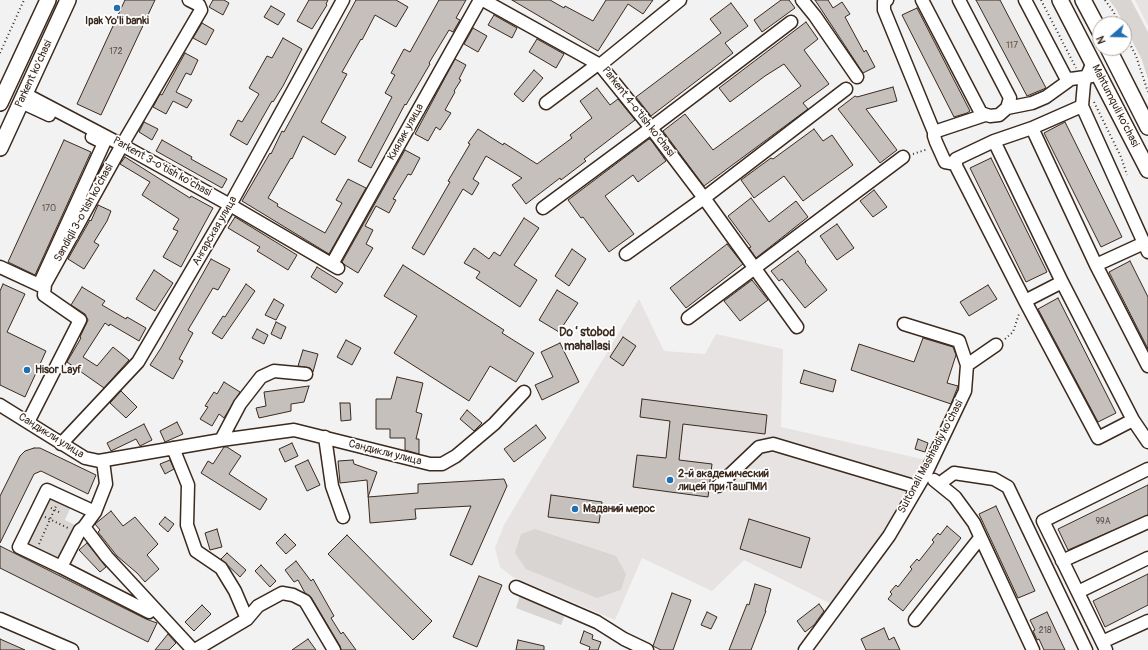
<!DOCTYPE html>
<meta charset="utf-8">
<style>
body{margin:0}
#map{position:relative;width:1148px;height:650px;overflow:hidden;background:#f3f2f2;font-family:Pangolin,sans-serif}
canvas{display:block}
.north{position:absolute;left:1092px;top:16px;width:40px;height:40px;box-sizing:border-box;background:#fff;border:1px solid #b1aaa5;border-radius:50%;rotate:250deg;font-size:11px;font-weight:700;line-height:16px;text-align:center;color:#3b2a1e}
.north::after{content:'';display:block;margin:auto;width:14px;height:18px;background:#1f6fb2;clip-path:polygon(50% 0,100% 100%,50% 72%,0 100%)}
</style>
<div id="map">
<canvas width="1148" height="650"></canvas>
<div class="north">N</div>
</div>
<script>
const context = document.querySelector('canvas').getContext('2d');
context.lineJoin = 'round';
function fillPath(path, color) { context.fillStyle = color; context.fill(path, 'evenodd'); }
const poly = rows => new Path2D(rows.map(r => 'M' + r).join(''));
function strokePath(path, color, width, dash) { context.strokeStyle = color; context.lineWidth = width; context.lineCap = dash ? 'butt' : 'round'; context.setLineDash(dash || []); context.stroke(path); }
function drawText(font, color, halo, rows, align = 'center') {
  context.font = font + ' Pangolin,sans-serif'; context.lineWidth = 3.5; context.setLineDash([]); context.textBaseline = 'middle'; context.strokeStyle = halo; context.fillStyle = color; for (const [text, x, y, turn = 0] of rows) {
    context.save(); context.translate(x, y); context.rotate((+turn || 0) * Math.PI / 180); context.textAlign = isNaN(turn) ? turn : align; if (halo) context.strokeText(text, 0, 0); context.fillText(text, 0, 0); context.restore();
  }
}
fillPath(poly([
 [1135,0,1148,0,1148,26],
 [639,299,664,351,705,354,716,334,783,349,781,427,935,462,906,524,881,559,841,609,744,560,712,591,642,558,615,620,513,577,500,567,495,548,504,525]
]), '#e6e3e2');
fillPath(poly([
 [1109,0,1131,0,1148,32,1148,79,1142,60,1116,9],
 [48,493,72,504,65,520,77,526,61,559,25,542],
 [535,529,616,556,626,574,621,590,597,598,526,569,515,553,521,534],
 [521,592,567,609,561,625,516,608]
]), '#d8d5d2');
const building = poly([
 [125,0,155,0,101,115,77,104,125,0],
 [213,0,224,0,229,3,223,15,209,7,213,0],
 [309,0,328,0,326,4,327,5,312,29,297,21,309,0],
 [356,0,396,0,408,7,396,27,375,15,362,40,361,39,342,72,347,74,321,122,346,137,335,155,303,136,292,159,291,158,268,198,278,204,277,206,325,233,342,203,336,200,348,179,366,188,329,254,242,201,270,153,271,154,282,131,284,132,356,0],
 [439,0,466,0,456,18,460,20,453,32,449,30,429,63,430,64,406,105,405,104,371,168,358,161,392,97,385,93,395,75,391,73,404,49,410,52,439,0],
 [512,0,550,0,564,8,565,6,593,21,606,0,653,0,643,14,628,4,598,51,512,0],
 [781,0,789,0,795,8,762,32,754,20,781,0],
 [815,0,828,0,833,8,842,2,850,14,845,17,864,52,866,50,875,67,863,73,815,0],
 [976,0,1000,0,1046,88,1027,96,976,0],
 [731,3,748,26,725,43,733,53,651,116,636,97,721,33,710,19,731,3],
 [271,6,285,14,278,25,264,17,271,6],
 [917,8,970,111,967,113,954,117,902,15,917,8],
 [494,15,517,28,512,38,488,25,494,15],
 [806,22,818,39,804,50,829,84,803,103,808,109,704,186,663,131,685,114,713,150,801,86,784,64,765,76,730,102,719,88,806,22],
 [202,23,214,30,206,45,193,38,202,23],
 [473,28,487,36,478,52,464,44,473,28],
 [283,38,302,49,283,86,273,102,272,101,247,145,230,135,238,120,242,122,259,94,249,88,267,56,272,58,283,38],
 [537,39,564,54,556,68,529,52,537,39],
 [185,53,198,60,191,75,186,73,176,92,192,100,187,108,173,101,166,114,153,107,160,94,162,95,185,53],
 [455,59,466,65,459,79,461,80,454,91,455,92,445,110,451,113,440,130,436,127,428,141,415,134,455,59],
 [534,70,543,78,523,102,514,94,534,70],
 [893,87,897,101,866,109,897,150,880,163,838,109,855,96,857,97,893,87],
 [597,88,610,105,618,99,635,120,584,159,586,161,561,180,560,178,526,204,512,185,522,178,486,156,473,179,479,183,472,195,463,189,424,255,412,248,450,182,448,181,470,144,468,143,478,129,503,145,504,143,537,164,572,138,570,135,592,118,580,101,597,88],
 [144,122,158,129,152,140,139,132,144,122],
 [1065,122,1122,237,1101,247,1044,133,1065,122],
 [814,129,823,141,832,135,853,165,803,201,784,176,754,198,741,180,771,158,773,159,814,129],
 [649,139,651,140,666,161,638,182,633,175,605,196,634,234,609,252,583,217,581,218,568,200,649,139],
 [64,140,91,152,35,275,8,262,64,140],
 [162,140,192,157,191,159,227,179,222,188,156,151,162,140],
 [405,150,420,158,411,175,408,174,393,199,396,200,389,213,376,206,365,226,373,230,366,244,373,248,358,273,345,265,342,262,405,150],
 [125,157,190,198,191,196,213,208,181,267,163,257,178,231,173,229,179,219,142,195,150,182,120,164,125,157],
 [991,158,1047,272,1026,282,970,168,991,158],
 [874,190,887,207,873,217,860,201,874,190],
 [751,198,769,222,796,201,808,217,756,258,749,248,751,247,728,216,751,198],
 [98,205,111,211,107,221,94,242,99,245,84,269,68,259,90,220,91,221,98,205],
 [235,217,297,255,288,270,257,251,260,247,228,228,235,217],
 [524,218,539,228,514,265,537,280,520,307,476,278,480,272,464,263,474,248,489,259,494,252,500,256,524,218],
 [837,224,854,248,837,260,820,236,837,224],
 [727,244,743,264,686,308,670,288,727,244],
 [572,249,586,259,569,286,555,276,572,249],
 [798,251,806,261,805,262,827,290,805,308,782,279,779,281,771,271,798,251],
 [211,259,230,269,218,290,213,288,188,330,193,333,179,359,183,361,173,379,150,365,161,348,211,259],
 [1130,261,1148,297,1148,349,1109,272,1130,261],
 [403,265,504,330,502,333,534,353,516,382,490,366,469,401,394,353,417,316,384,296,403,265],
 [317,267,343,283,336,293,311,277,317,267],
 [154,270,173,283,155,311,136,299,154,270],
 [752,280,768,300,740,321,724,301,752,280],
 [3,284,25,294,7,332,46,351,25,397,0,385,0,291,3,284],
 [246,284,255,291,222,339,212,333,223,316,225,317,246,284],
 [988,285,997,299,969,316,960,302,988,285],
 [82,287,105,301,102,305,126,319,127,317,146,328,139,341,110,324,109,326,105,323,83,357,97,366,113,347,129,360,104,388,67,362,81,338,80,337,88,320,85,314,71,305,82,287],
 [557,290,578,303,559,332,539,320,557,290],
 [1058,298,1116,413,1098,422,1038,309,1058,298],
 [274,299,284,305,276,320,265,315,274,299],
 [276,322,286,327,281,339,271,334,276,322],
 [257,329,268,335,264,344,252,338,257,329],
 [623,337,636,346,623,366,610,357,623,337],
 [923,338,953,347,956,355,947,383,958,386,951,404,851,370,859,344,914,362,923,338],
 [346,340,361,348,352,365,337,357,346,340],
 [560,343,579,382,542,400,535,385,553,377,541,352,560,343],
 [303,350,318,354,313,372,310,368,298,366,303,350],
 [804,370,836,380,833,392,800,383,804,370],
 [397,377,423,383,416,412,422,414,416,439,419,439,419,454,405,450,405,438,390,438,390,429,376,429,376,399,391,399,397,377],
 [224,382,240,392,224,418,219,414,212,426,200,419,208,407,205,406,214,392,217,394,224,382],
 [309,386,304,402,291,404,291,411,259,418,256,408,266,406,264,392,309,386],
 [121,391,137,407,126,418,110,403,121,391],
 [642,399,767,415,765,434,683,424,679,460,712,464,708,497,633,487,637,455,666,458,670,421,640,417,642,399],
 [340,403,350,403,351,420,341,421,340,403],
 [467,410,482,423,474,431,460,419,467,410],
 [177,422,183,434,165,442,160,431,177,422],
 [144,424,152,440,140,446,136,439,111,451,107,443,144,424],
 [536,425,546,438,514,462,504,449,536,425],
 [918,439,928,443,925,452,915,449,918,439],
 [292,443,298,456,285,462,279,449,292,443],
 [224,447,227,447,241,456,229,474,267,499,260,510,201,473,208,461,213,464,224,447],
 [34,448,40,448,96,475,88,494,41,471,34,474,0,543,0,496,20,456,25,451,34,448],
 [170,460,174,469,165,474,160,464,170,460],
 [308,460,320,485,307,491,295,466,308,460],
 [353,460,354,464,377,472,368,497,418,493,418,484,504,479,507,486,472,565,450,555,471,506,415,509,416,519,370,523,367,480,340,483,338,461,353,460],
 [1148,485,1148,515,1068,550,1058,529,1148,485],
 [551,495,602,502,599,523,548,517,551,495],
 [996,506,1035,591,1018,598,979,514,996,506],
 [111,511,123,526,135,517,158,544,147,555,159,569,145,582,137,573,117,556,98,532,100,530,95,524,111,511],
 [165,517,174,524,168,532,159,524,165,517],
 [749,519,810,538,801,568,740,549,749,519],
 [947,526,961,538,903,611,888,599,892,594,890,592,896,585,898,587,912,569,910,567,917,559,919,561,934,542,932,540,938,533,940,535,947,526],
 [217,529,222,547,210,550,205,533,217,529],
 [285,534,296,545,286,554,276,543,285,534],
 [347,535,432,621,413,640,328,554,347,535],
 [87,543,106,567,100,572,79,550,87,543],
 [0,546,146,619,157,623,148,642,0,568,0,546],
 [227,553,246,570,240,577,221,559,227,553],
 [296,561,311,581,313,579,334,616,331,618,341,634,343,632,356,650,341,650,340,646,311,597,305,593,298,580,294,582,285,570,296,561],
 [261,565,276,581,270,587,255,571,261,565],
 [1148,574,1148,605,1105,627,1093,601,1148,574],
 [479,576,502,585,477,647,453,637,479,576],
 [755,584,771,589,765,611,766,611,751,650,729,650,747,604,749,605,755,584],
 [672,593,691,600,673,650,661,650,653,646,672,593],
 [819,604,824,611,814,625,805,632,797,621,819,604],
 [202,605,211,614,194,631,185,622,202,605],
 [707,612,717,617,711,629,701,625,707,612],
 [1047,612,1065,650,1044,650,1039,639,1037,640,1033,631,1035,630,1030,620,1047,612],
 [884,628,889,640,894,637,900,650,866,650,861,639,884,628],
 [584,631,593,635,592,639,601,642,598,650,589,650,590,647,580,643,584,631],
 [168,634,176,643,169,650,155,650,168,634],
 [0,639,25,650,0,650,0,639],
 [308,639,316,650,292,650,308,639],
 [518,640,544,646,544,650,516,650,518,640]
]);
fillPath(building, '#c6c0bd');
strokePath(building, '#3b2a1e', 1);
const minor = poly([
 [483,0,600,65,651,128,704,198,797,327],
 [802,0,815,16,857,77],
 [887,0,884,2,884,10,934,132,934,136,936,142,945,162,956,164],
 [922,0,981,113,990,116,999,115,1007,108,1010,98,959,0],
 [1025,0,1066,78,1071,79,1092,76],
 [1093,62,1084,83,1082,106,1032,128,1096,265,1148,366],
 [600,65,680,0],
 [25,94,122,145,230,205,338,268],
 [21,102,49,115],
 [546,103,598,64],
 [1082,106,1148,252],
 [1007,108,1032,103,1046,97,1071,79],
 [1032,128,994,141,956,159,956,166,1025,301,1098,438,1133,420,1148,442],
 [934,132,985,115],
 [994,141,1062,282,1133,420],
 [543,208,651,128,791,22],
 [626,254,704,198,846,89],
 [332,264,480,0],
 [1096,265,1144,243],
 [0,267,39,285,104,143,92,137],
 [1025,301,1062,282],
 [688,318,903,157],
 [967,365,996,345],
 [0,405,85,458,99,461,221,440,294,430,430,464,442,464,456,456,494,424,524,392],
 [28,422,80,320,44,295,45,284,122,145,201,10,199,5,189,0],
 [325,437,332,486,343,517],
 [221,440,240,404,261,377,274,371,306,374],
 [61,444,138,362,230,205,343,0],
 [173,448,188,485,187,525,196,551,221,568,235,591,247,619],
 [103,461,106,484,95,512,84,527,107,557,193,650],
 [934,480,955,497,974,523,1033,650],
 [939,484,954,473,994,479,1008,487,1086,650],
 [718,486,759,447,773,444,917,487],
 [84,527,80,530,61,567,19,547,47,490,95,512],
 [1062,561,1148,522],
 [61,567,149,612],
 [516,587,597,622,624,639,647,650],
 [1078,592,1148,558],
 [0,619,72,650],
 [915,620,980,538],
 [1102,642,1148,621],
 [195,650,247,619,258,606,282,593,293,595,305,601,334,650],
 [805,650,889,536,926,473,965,391,967,365,959,341,904,324],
 [1106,650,1043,521,1148,469]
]);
const major = poly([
 [1060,0,1148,170],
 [1083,0,1100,32],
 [1108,48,1148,127],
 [0,103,48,0],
 [0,148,68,0]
]);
strokePath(minor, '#3b2a1e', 15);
strokePath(major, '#3b2a1e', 18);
strokePath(poly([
 [1041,0,1076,68],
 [1105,0,1113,11,1120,24],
 [1124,32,1136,56,1148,92],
 [0,53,24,0],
 [1094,102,1121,157,1127,175],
 [913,154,928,149],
 [1005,339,1013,332,1019,314],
 [51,508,61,513],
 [45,517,68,528],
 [39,544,56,506]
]), '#3b2a1e', 2, [1, 3]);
strokePath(minor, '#fff', 12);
strokePath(major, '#fff', 15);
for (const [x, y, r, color] of [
 [117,8,4,"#1f6fb2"],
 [27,370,4,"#1f6fb2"],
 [670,480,4,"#1f6fb2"],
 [575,509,4,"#1f6fb2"]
]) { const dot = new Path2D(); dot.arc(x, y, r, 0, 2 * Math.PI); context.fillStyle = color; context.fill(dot); strokePath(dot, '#fff', 1.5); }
drawText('9px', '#5e5046', null, [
 ["117",1012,46],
 ["172",116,52],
 ["170",49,209],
 ["99A",1103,522],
 ["218",1045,631]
]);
drawText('bold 11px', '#3b2a1e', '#fff', [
 ["Ipak Yo'li banki",117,21,"center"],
 ["Hisor Layf",35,370],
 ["2-й академический",678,474],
 ["лицей при ТашПМИ",678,487],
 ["Маданий мерос",583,509]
], 'left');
drawText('11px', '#3b2a1e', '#fff', [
 ["Parkent ko'chasi",34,74,-65],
 ["Mahtumquli ko'chasi",1115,106,63],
 ["Parkent 4-o'tish ko'chasi",638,112,52],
 ["Киялик улица",406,132,-61],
 ["Parkent 3-o'tish ko'chasi",162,167,29],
 ["Sandiqli 3-o'tish ko'chasi",84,213,-61],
 ["Ангарская улица",215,231,-60],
 ["Сандикли улица",51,436,32],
 ["Сандикли улица",385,453,14],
 ["Sultonali Mashhadiy ko'chasi",931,457,-62]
]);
drawText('bold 12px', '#3b2a1e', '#fff', [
 ["Doʻstobod",587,333],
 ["mahallasi",587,347]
]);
</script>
